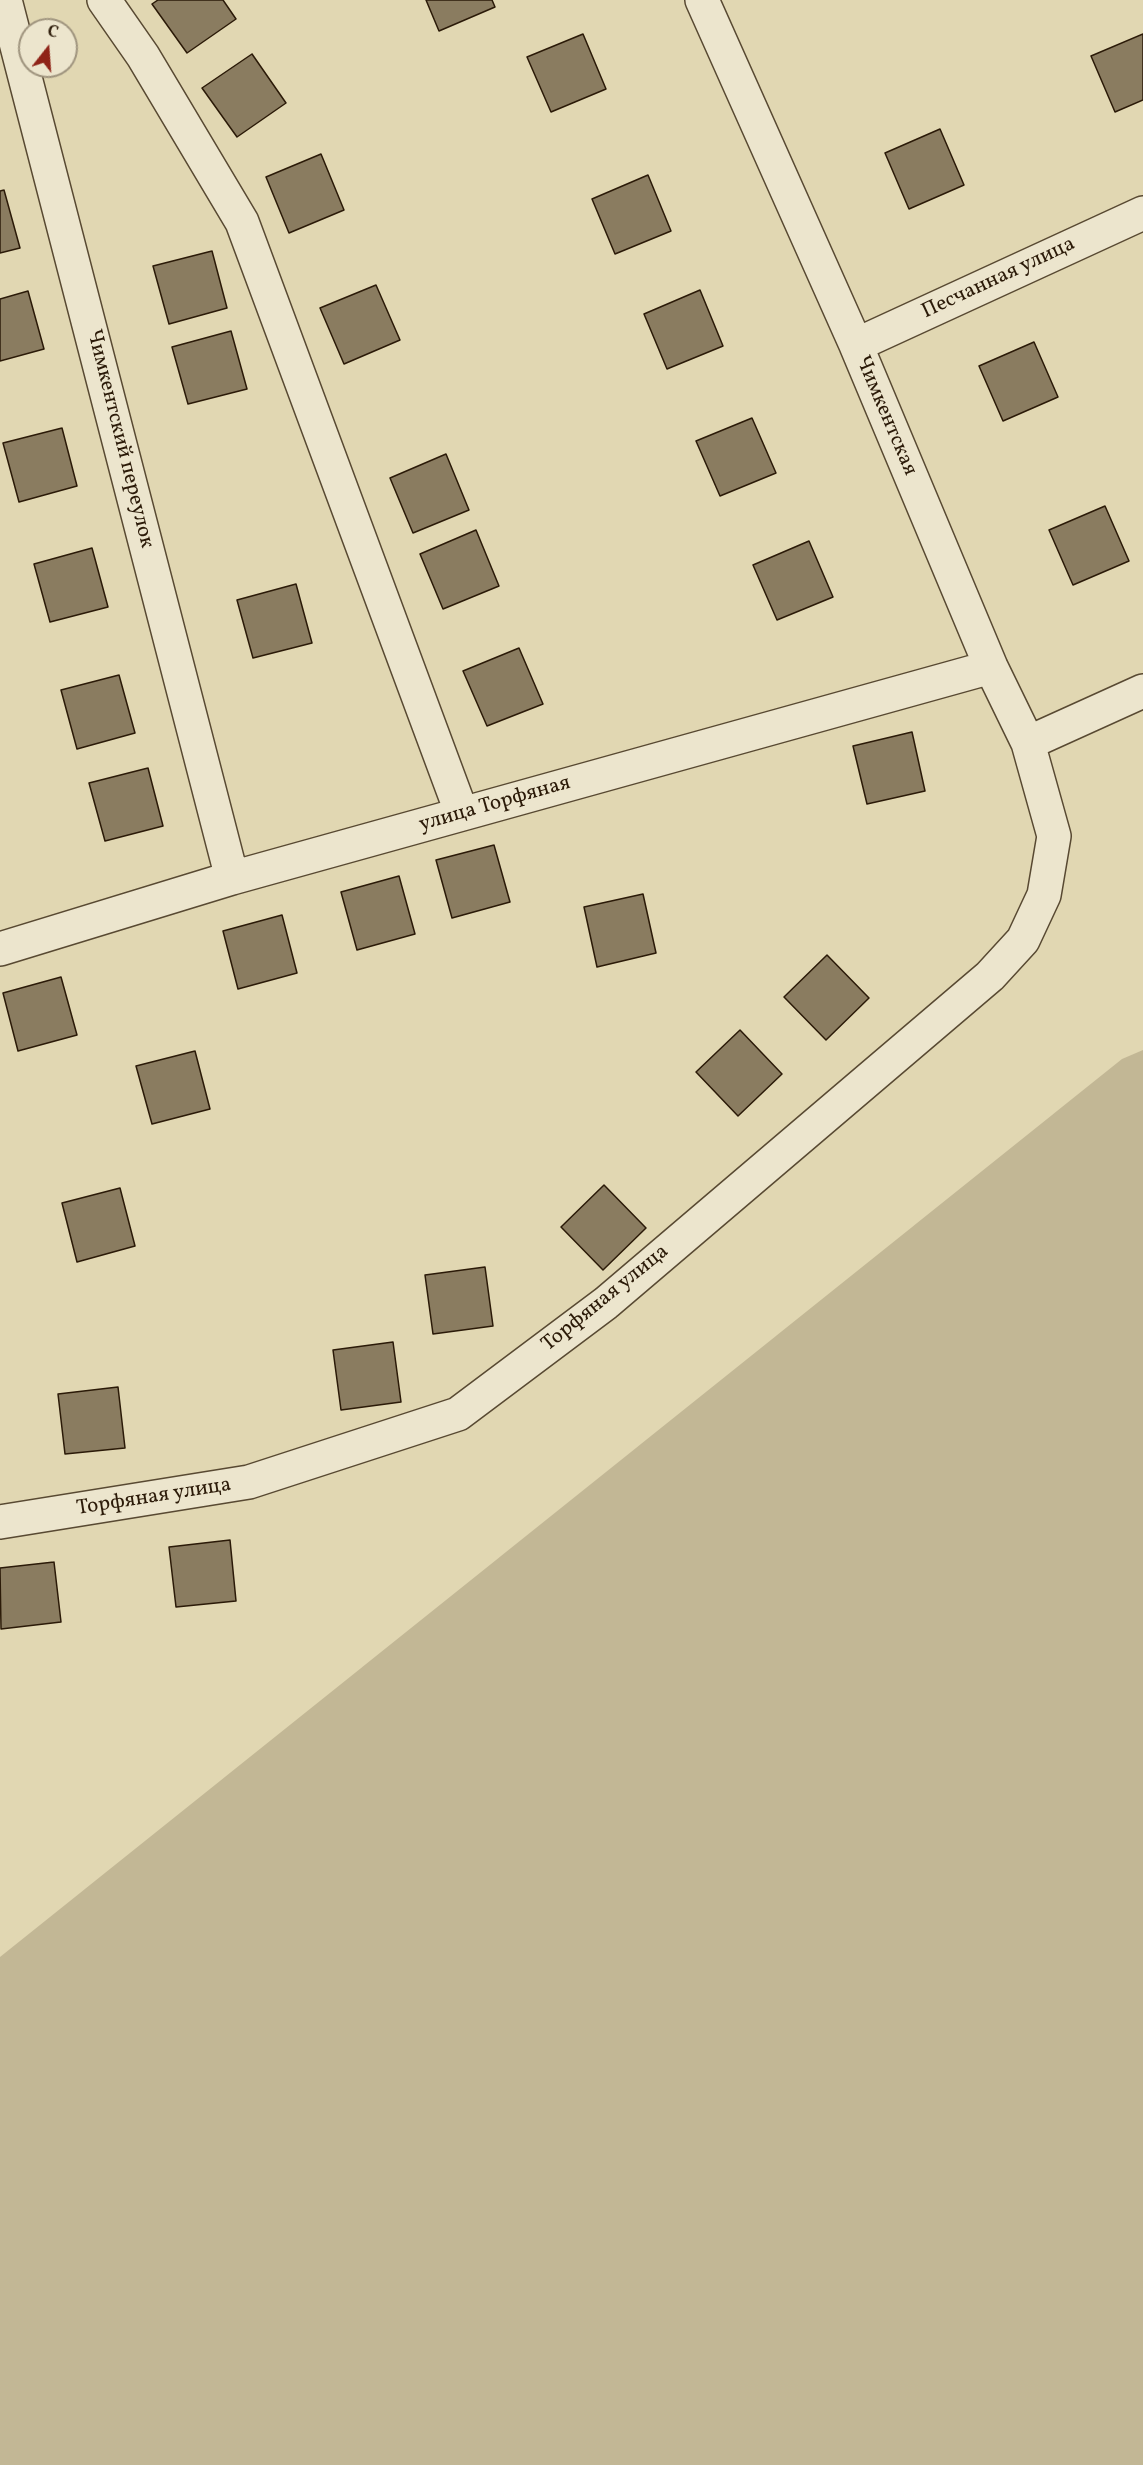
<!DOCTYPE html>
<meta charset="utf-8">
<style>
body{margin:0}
#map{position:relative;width:1143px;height:2465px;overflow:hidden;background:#e1d7b2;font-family:Vollkorn,serif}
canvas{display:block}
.north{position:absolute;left:18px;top:18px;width:60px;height:60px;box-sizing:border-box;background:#ece5cd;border:2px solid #9f947e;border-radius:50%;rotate:17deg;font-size:16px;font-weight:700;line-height:24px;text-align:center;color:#2b1a08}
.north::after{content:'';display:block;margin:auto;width:21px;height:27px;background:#8f2418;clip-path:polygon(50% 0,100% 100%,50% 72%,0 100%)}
</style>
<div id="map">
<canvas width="1143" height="2465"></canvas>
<div class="north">С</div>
</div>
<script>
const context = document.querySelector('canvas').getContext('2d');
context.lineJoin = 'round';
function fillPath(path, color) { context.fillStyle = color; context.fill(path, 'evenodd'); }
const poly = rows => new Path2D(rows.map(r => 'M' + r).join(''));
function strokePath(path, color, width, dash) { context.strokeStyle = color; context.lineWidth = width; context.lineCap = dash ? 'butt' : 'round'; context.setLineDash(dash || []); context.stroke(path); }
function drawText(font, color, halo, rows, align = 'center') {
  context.font = font + ' Vollkorn,serif'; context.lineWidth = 4.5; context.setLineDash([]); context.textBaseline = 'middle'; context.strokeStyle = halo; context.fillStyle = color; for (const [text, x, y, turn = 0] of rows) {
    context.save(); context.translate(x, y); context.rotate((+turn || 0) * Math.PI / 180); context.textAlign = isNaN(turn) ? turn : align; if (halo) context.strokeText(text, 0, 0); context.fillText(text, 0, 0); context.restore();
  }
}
fillPath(poly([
 [1143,1050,1143,2465,0,2465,0,1957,1122,1059]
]), '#c2b795');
const building = poly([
 [158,0,223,0,236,19,187,53,152,4,158,0],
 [426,0,492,0,495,7,439,31,426,0],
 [583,34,606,89,551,112,527,57,583,34],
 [1143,34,1143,100,1115,112,1091,56,1143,34],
 [252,54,286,103,237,137,202,88,252,54],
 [940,129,964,185,909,209,885,153,940,129],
 [321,154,344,210,289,233,266,177,321,154],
 [648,175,671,231,615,254,592,199,648,175],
 [4,190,20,248,0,253,0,191,4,190],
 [212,251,227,308,169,324,153,266,212,251],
 [376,285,400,340,344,364,320,308,376,285],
 [700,290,723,346,667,369,644,314,700,290],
 [28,291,44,349,0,361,0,299,28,291],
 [231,331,247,389,188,404,172,347,231,331],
 [1034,342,1058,397,1003,421,979,366,1034,342],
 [752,418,776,473,720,496,696,441,752,418],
 [62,428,77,486,19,502,3,443,62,428],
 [446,454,469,510,413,533,390,478,446,454],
 [1105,506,1129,561,1073,585,1049,530,1105,506],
 [476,530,499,586,443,609,420,554,476,530],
 [809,541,833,597,777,620,753,565,809,541],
 [92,548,108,607,50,622,34,564,92,548],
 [296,584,312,643,253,658,237,600,296,584],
 [519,648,543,704,487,726,463,671,519,648],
 [119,675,135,733,77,749,61,690,119,675],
 [912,732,925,791,867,804,853,746,912,732],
 [148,768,163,826,105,841,89,783,148,768],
 [494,845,510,902,452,918,436,860,494,845],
 [399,876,415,934,357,950,341,892,399,876],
 [643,894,656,953,597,967,584,907,643,894],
 [282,915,297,973,238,989,223,931,282,915],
 [827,955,869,998,826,1040,784,997,827,955],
 [61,977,77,1035,18,1051,3,993,61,977],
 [740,1030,782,1074,738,1116,696,1072,740,1030],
 [195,1051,210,1109,152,1124,136,1066,195,1051],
 [604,1185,646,1228,603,1270,561,1227,604,1185],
 [120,1188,135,1246,77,1262,62,1203,120,1188],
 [485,1267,493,1326,433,1334,425,1275,485,1267],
 [393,1342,401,1402,341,1410,333,1350,393,1342],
 [118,1387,125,1448,65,1454,58,1394,118,1387],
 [230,1540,236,1601,176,1607,169,1547,230,1540],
 [54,1562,61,1622,1,1629,0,1568,54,1562]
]);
fillPath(building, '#8a7c60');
strokePath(building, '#2b1a08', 1.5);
const minor = poly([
 [5,0,232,878],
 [104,0,143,56,242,222,462,814],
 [856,345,1143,213],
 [1028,743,1143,691],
 [0,949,232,878,991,667],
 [0,1522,249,1482,458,1414,606,1303,990,976,1023,940,1044,895,1054,836,1028,743,991,667,856,345,702,0]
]);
strokePath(minor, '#584932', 36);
strokePath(minor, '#ece5cd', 33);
drawText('21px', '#2b1a08', '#ece5cd', [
 ["Песчанная улица",999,279,-25],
 ["Чимкентская",885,416,67],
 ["Чимкентский переулок",119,439,76],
 ["улица Торфяная",495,805,-16],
 ["Торфяная улица",606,1299,-39],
 ["Торфяная улица",154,1498,-9]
]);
</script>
